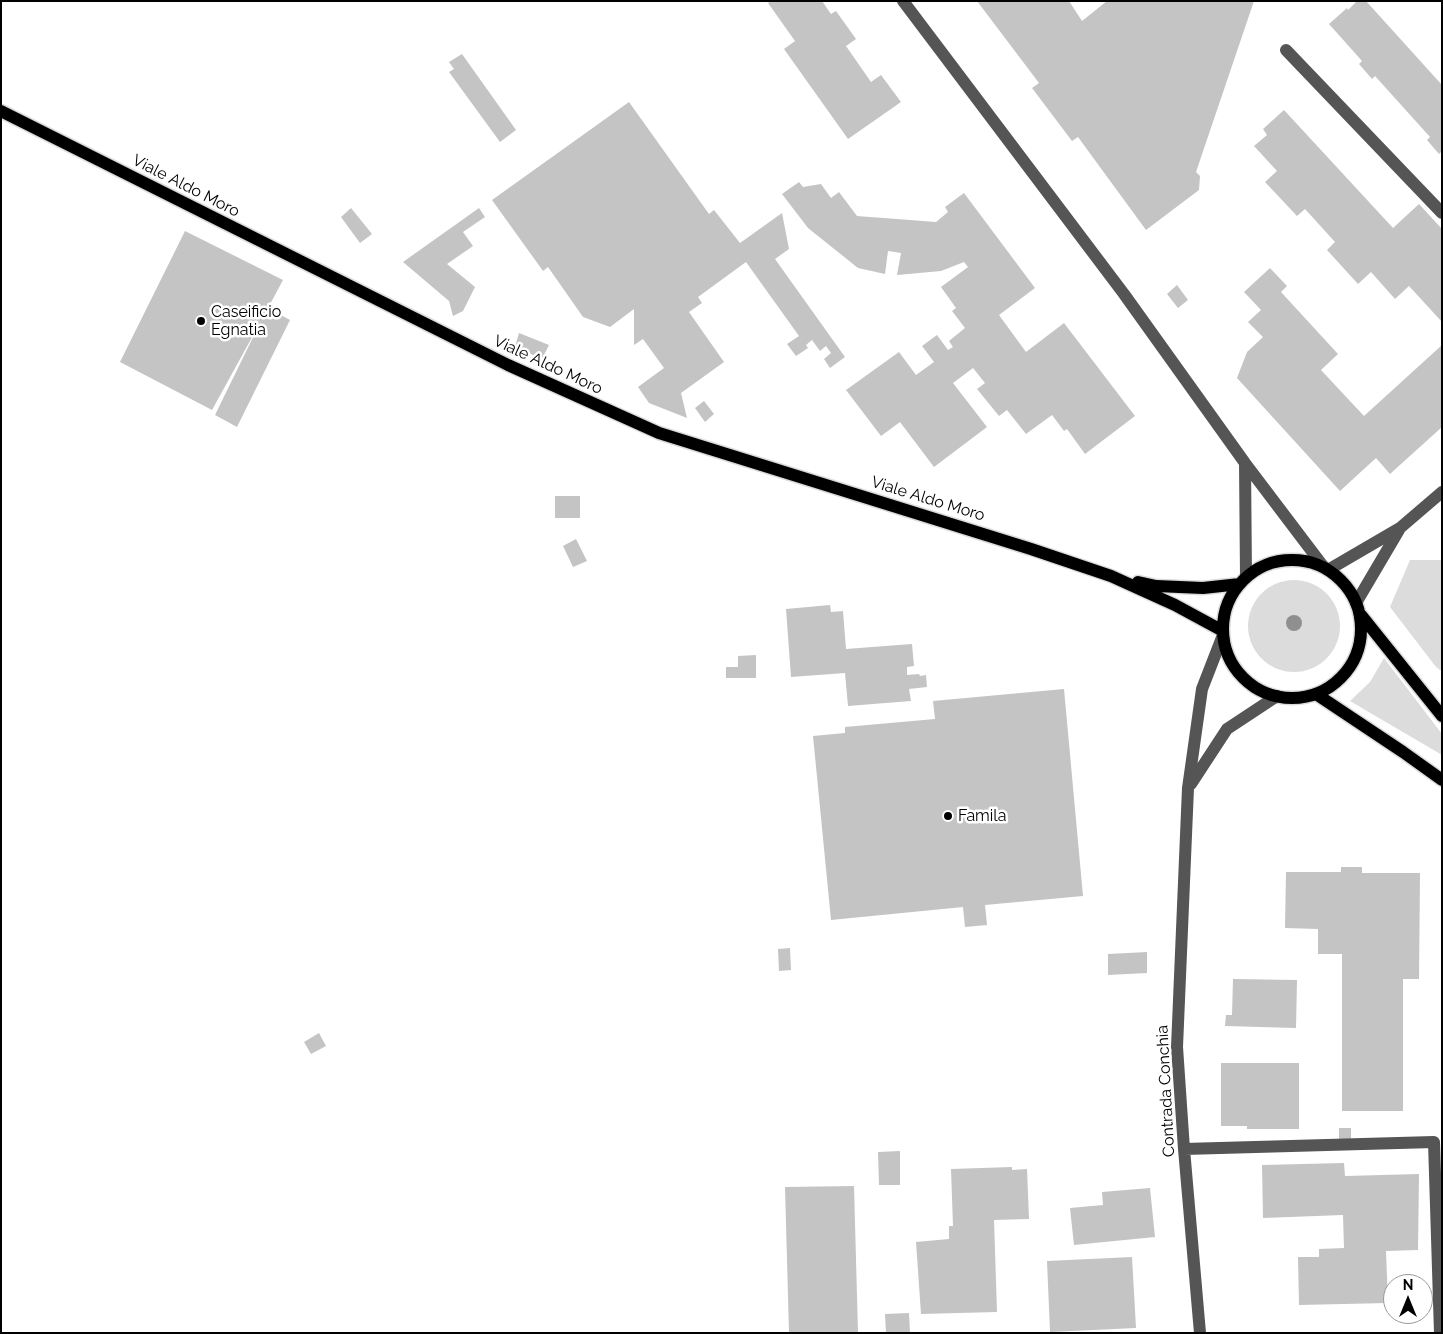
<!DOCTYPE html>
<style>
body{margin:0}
#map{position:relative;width:1443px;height:1334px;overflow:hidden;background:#fff;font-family:Raleway,sans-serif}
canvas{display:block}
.frame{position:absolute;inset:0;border:2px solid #000;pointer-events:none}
.north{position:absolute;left:1383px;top:1274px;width:50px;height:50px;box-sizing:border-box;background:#fff;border:1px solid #999;border-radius:50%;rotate:0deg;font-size:14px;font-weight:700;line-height:20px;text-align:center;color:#000}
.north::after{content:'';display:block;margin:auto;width:18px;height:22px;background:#000;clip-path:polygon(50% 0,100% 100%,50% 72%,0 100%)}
</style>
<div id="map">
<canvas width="1443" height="1334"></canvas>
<div class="frame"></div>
<div class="north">N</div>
</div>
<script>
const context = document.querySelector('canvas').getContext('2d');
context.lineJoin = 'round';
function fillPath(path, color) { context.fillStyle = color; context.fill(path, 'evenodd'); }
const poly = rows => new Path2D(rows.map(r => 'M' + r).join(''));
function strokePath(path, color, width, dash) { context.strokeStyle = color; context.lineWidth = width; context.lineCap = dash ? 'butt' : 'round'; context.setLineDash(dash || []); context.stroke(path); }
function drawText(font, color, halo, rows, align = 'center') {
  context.font = font + ' Raleway,sans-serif'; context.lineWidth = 5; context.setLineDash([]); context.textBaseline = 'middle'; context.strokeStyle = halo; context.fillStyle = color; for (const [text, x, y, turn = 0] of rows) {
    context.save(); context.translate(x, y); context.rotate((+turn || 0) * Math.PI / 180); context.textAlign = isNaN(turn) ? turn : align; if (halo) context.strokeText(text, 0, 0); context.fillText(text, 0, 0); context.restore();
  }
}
fillPath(poly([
 [1410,560,1442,560,1442,670,1440,670,1436,667,1390,607],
 '1248 626a46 46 0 1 1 92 0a46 46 0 1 1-92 0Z',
 [1384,658,1442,734,1442,755,1350,701,1370,682]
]), '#dcdcdc');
fillPath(poly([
 [771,1,822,1,831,14,836,11,856,39,846,46,871,82,881,75,901,102,848,139,784,49,795,41,768,3],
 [977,1,1069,1,1082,21,1107,1,1254,1,1196,172,1200,176,1199,190,1146,230,1078,137,1072,141,1032,88,1039,83],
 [1357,1,1366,1,1442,85,1442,151,1439,154,1427,140,1430,137,1375,76,1372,79,1359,64,1362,61,1329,24,1347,8,1348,10],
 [462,54,516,130,500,142,449,72,454,69,449,62],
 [629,102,709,214,714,210,740,243,782,213,789,249,775,259,845,357,830,368,824,359,831,353,826,346,820,351,812,340,806,345,808,348,796,356,787,344,799,336,746,262,698,297,702,303,689,312,724,362,681,393,687,418,649,403,638,387,664,368,643,339,634,345,634,309,610,327,583,317,548,267,543,271,492,200],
 [1284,110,1393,228,1419,204,1442,229,1442,322,1409,286,1395,299,1371,272,1358,284,1327,250,1335,242,1305,209,1297,216,1265,182,1277,171,1254,146,1267,135,1263,129],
 [799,182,803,187,821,184,831,198,839,192,857,216,936,222,948,212,945,207,964,193,1035,288,999,315,1026,352,1064,323,1135,416,1085,454,1067,429,1064,431,1052,415,1026,434,1007,410,999,416,977,389,985,383,973,368,953,383,987,427,934,467,900,422,881,436,846,390,899,352,916,375,934,362,922,346,937,335,948,350,953,347,949,341,965,328,952,311,956,308,941,287,968,267,964,262,941,271,897,275,901,253,888,251,885,274,858,268,808,228,782,194],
 [351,208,372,234,360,243,341,217],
 [479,208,485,217,463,232,473,246,447,264,475,287,463,311,453,316,449,301,403,262],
 [185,231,283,280,268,308,290,320,237,427,215,415,261,321,212,410,120,362],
 [1270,268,1287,286,1281,292,1338,354,1321,370,1364,416,1442,345,1442,427,1390,474,1376,458,1340,491,1237,378,1247,352,1263,337,1248,322,1261,310,1244,292],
 [1177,285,1188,300,1178,308,1167,294],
 [519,333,549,345,542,359,515,347],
 [704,401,714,414,705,422,695,408],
 [555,496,580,496,580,518,555,518],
 [576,539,587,561,573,567,563,546],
 [830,605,831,612,843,611,846,649,912,644,914,666,907,667,907,675,919,674,920,676,926,675,927,687,909,689,911,701,848,706,845,673,791,677,786,609],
 [756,655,756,678,726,678,726,667,738,667,738,656],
 [1064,689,1083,896,985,905,987,925,965,927,963,907,831,920,813,736,845,733,845,727,935,719,933,701],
 [1341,867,1362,867,1362,873,1420,873,1419,979,1403,979,1403,1111,1342,1111,1342,954,1318,954,1318,929,1285,928,1286,872,1341,872],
 [790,948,791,970,779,971,778,949],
 [1147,952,1147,973,1108,975,1108,954],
 [1233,979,1297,980,1296,1028,1225,1026,1226,1015,1232,1015],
 [319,1033,326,1046,311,1054,304,1042],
 [1221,1063,1299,1063,1299,1129,1247,1129,1247,1126,1221,1126],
 [1339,1128,1351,1128,1351,1139,1339,1139],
 [900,1151,900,1185,879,1185,878,1152],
 [1344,1163,1345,1176,1419,1174,1418,1250,1386,1251,1388,1303,1299,1305,1298,1257,1319,1257,1319,1249,1344,1248,1343,1215,1263,1218,1262,1165],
 [1012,1167,1012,1170,1027,1169,1029,1219,994,1220,997,1312,921,1314,916,1242,949,1239,949,1226,953,1226,951,1169],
 [854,1186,858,1333,789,1333,785,1187],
 [1150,1188,1155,1237,1074,1245,1070,1208,1103,1205,1102,1192],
 [1132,1257,1136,1328,1050,1332,1047,1261],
 [909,1313,910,1333,886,1333,885,1314]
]), '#c4c4c4');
const major = poly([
 [1,111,508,365,659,433,1031,549,1111,576,1175,605,1223,631],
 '1223 629a69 69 0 1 1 138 0a69 69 0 1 1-138 0Z',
 [1138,582,1156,586,1203,588,1240,584],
 [1361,615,1442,716],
 [1316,694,1403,752,1442,780]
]);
strokePath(major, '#dbdbdb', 15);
strokePath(poly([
 [903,1,1124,294,1245,463,1323,566],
 [1286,50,1442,213],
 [1245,463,1246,577],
 [1328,570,1400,528,1442,492],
 [1356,603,1399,530],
 [1191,784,1227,729,1277,696],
 [1184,1149,1434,1142,1440,1333],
 [1200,1333,1184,1149,1177,1047,1188,788,1202,689,1223,635]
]), '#555', 12);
strokePath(major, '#000', 12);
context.fillStyle = '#8f8f8f';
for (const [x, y] of [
 [1294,623]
]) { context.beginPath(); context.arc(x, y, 8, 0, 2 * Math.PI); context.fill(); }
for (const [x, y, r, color] of [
 [201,321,5,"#000"],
 [948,816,5,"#000"]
]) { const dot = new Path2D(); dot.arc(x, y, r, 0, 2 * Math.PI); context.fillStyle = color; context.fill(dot); strokePath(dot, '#fff', 2); }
drawText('16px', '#000', '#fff', [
 ["Viale Aldo Moro",186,186,27],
 ["Viale Aldo Moro",548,365,25],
 ["Viale Aldo Moro",928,499,17],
 ["Contrada Conchia",1166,1091,-93]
]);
drawText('16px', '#000', '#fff', [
 ["Caseificio",211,312],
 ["Egnatia",211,330],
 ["Famila",958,816]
], 'left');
</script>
